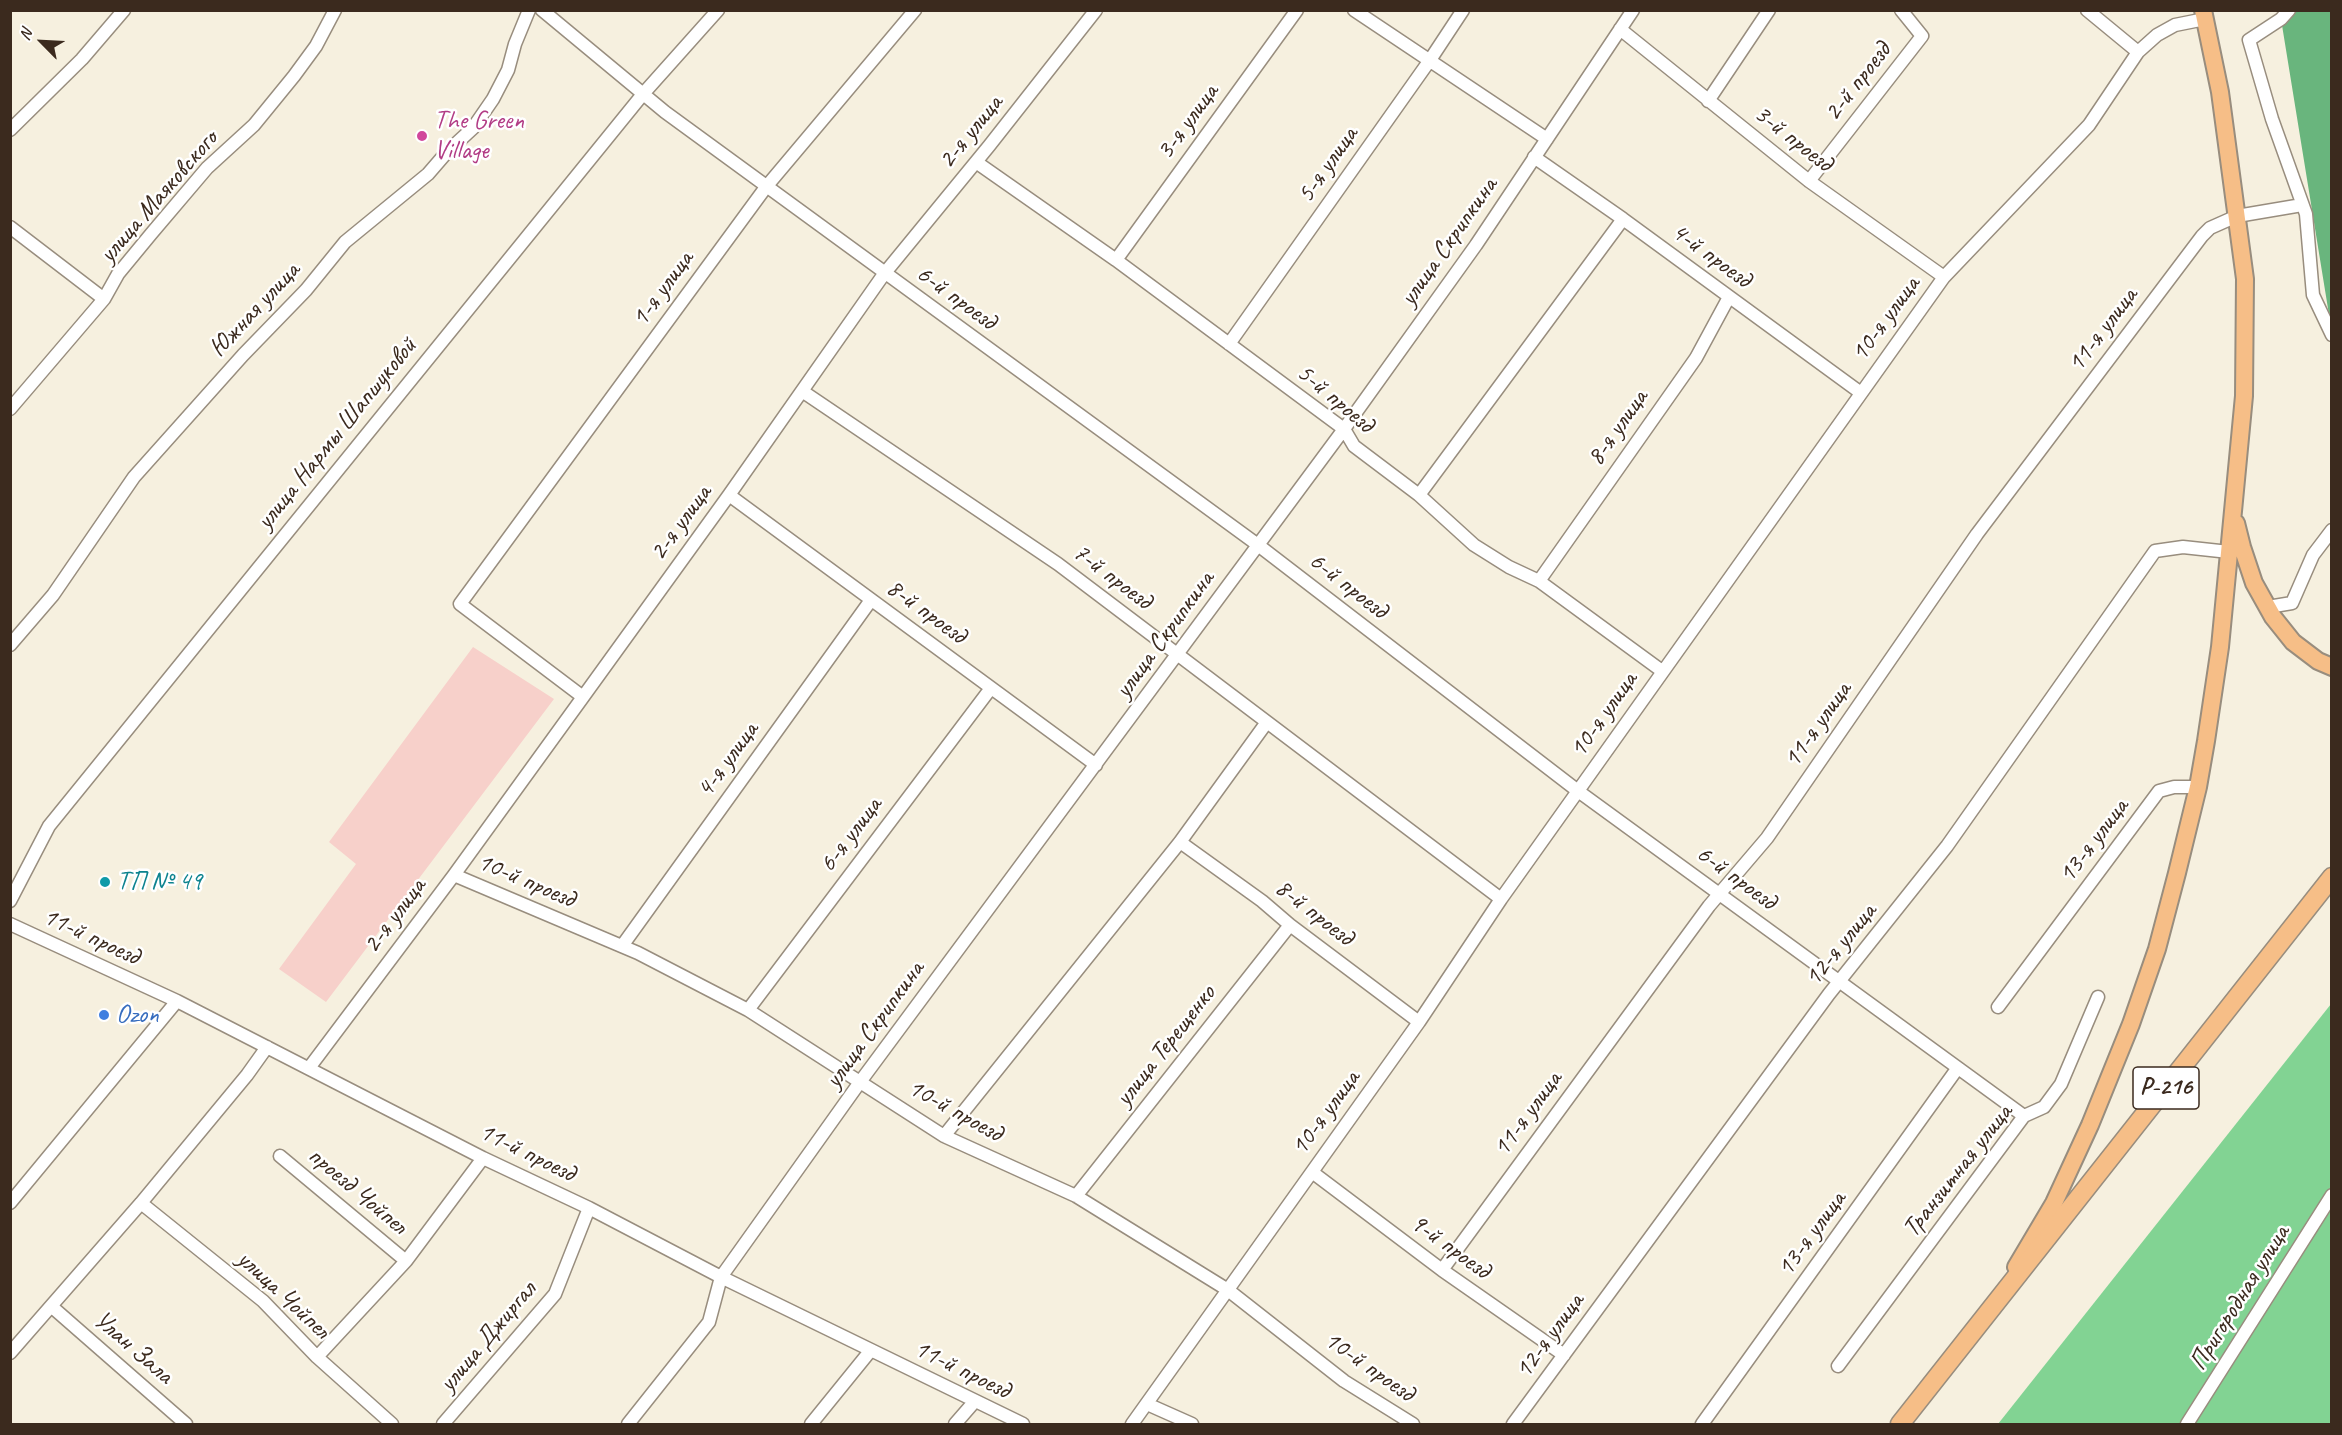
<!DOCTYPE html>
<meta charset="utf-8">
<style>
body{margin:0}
#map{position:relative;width:2342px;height:1435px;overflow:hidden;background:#f6f0df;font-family:Caveat,sans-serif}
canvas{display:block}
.frame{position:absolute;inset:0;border:12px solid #3b2a1e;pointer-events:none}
.north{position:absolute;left:12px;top:12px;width:60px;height:60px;-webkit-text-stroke:4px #fff;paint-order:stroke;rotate:294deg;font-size:16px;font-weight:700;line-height:24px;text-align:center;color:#3b2a1e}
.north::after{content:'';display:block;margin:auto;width:21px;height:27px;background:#3b2a1e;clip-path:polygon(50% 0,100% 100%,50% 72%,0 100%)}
</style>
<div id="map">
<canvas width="2342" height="1435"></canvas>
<div class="frame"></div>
<div class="north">N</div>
</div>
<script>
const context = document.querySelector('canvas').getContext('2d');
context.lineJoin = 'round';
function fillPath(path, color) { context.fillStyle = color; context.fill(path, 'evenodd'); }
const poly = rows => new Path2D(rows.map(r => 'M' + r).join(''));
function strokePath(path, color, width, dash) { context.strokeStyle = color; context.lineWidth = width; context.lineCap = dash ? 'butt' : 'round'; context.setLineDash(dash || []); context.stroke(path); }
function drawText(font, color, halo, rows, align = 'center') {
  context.font = font + ' Caveat,sans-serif'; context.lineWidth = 5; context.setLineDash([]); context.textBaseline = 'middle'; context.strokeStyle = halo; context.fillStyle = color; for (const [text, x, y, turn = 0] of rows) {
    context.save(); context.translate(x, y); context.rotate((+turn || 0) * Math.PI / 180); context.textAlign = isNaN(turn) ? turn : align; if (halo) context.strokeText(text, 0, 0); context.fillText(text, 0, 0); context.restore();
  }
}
fillPath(poly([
 [473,647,554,699,326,1002,279,969,356,864,329,842]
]), '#f7d0ca');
fillPath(poly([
 [2331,1004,2331,1424,1998,1424]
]), '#82d393');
fillPath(poly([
 [2279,11,2331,11,2331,327,2281,19]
]), '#69b57d');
const minor = poly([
 [542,10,665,112,1258,545,1578,791,2024,1116],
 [1354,10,1547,139],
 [2087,10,2138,52],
 [2289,10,2281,19,2249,40,2272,119,2306,214,2313,295,2332,335],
 [1620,29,1809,181,1944,277],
 [1708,101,1769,10],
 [10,130,82,59,124,10],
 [1534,157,1623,219,1861,393],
 [976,162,1116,260,1344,429,1354,446,1419,495,1474,545,1509,567,1539,581,1662,671],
 [1809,181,1922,36,1901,10],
 [10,227,104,299],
 [1116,260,1297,10],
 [1229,344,1430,60,1463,10],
 [802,391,1058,564,1501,899],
 [10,409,104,299,118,274,151,234,207,168,254,125,294,76,316,46,335,10],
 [729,495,1096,765],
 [1419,495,1623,219],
 [1539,581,1696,358,1729,297],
 [2268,607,2292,603,2313,555,2332,530],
 [10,645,53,595,134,477,243,355,306,290,345,242,428,174,447,152,473,128,493,99,508,70,515,44,529,10],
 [583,697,460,604,766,187,915,10],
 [1180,842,1262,901,1290,925,1419,1022],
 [454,875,638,953,748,1010,944,1136,1076,1196,1228,1290,1344,1381,1413,1424],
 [10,901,49,826,643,94,718,10],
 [10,924,177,1001,483,1158,589,1208,721,1277,1023,1424],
 [622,946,871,600],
 [1998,1007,2159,791,2174,787,2198,787],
 [748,1010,991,688],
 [309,1068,454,875,583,697,729,495,884,274,989,146,1096,10],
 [944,1136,1180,842,1267,722],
 [280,1156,406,1261],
 [1312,1172,1442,1270,1564,1355],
 [1076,1196,1290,925],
 [10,1203,177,1001],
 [141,1203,263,1301,317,1357,392,1424],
 [1442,1270,1709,906,1767,838,1977,534,2202,236,2210,228,2237,216,2302,205],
 [51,1306,186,1424],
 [10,1353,141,1203,247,1075,267,1047],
 [317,1357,406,1261,483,1158],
 [1838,1366,2024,1116,2044,1107,2061,1084,2098,997],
 [1147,1404,1192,1424],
 [443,1424,555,1294,589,1208],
 [628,1424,709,1322,721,1277,860,1082,1344,429,1476,245,1633,10],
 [811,1424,871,1350],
 [955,1424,975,1401],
 [1132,1424,1419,1022,1501,899,1944,277,2089,125,2138,52,2157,35,2175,25,2205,19],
 [1513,1424,1829,994,1947,846,2155,551,2183,547,2229,552],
 [1702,1424,1957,1069],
 [2187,1424,2332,1195]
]);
const major = poly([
 [2236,523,2242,547,2254,583,2273,617,2293,642,2318,661,2332,667],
 [2016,1267,2054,1203,2090,1125,2131,1024,2157,949,2177,873,2198,787,2206,741,2220,647,2244,396,2245,279,2220,92,2203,10]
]);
const highway = poly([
 [1900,1424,2332,877]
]);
strokePath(minor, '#988d7e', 15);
strokePath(major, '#988d7e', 20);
strokePath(highway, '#988d7e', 21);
strokePath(minor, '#fff', 12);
strokePath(major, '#f6be87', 16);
strokePath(highway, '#f6be87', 18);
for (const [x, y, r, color] of [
 [422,136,6,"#d1479c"],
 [105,882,6,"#0f9aa8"],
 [104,1015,6,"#3f7fe0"]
]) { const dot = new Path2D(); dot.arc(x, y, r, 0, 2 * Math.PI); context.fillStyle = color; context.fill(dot); strokePath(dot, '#fff', 2); }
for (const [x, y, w] of [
 [2166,1088,66]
]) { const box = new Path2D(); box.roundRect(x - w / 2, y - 21, w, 42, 4.5); context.fillStyle = '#fff'; context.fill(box); strokePath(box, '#3b2a1e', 1.5); }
drawText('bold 24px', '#3b2a1e', null, [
 ["Р-216",2166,1088]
]);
drawText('26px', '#3b2a1e', '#fff', [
 ["2-й проезд",1858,82,-52],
 ["3-я улица",1188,122,-54],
 ["2-я улица",971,132,-51],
 ["3-й проезд",1793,139,38],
 ["5-я улица",1328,165,-55],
 ["улица Маяковского",159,197,-49],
 ["улица Скрипкина",1449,242,-55],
 ["4-й проезд",1711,256,36],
 ["1-я улица",663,289,-54],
 ["6-й проезд",956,298,36],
 ["Южная улица",255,310,-47],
 ["10-я улица",1886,319,-54],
 ["11-я улица",2103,330,-53],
 ["5-й проезд",1335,399,40],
 ["8-я улица",1618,428,-55],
 ["улица Нармы Шапшуковой",337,434,-51],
 ["2-я улица",681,523,-54],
 ["7-й проезд",1112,577,37],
 ["6-й проезд",1348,586,38],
 ["8-й проезд",926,612,36],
 ["улица Скрипкина",1165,635,-54],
 ["10-я улица",1604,715,-55],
 ["11-я улица",1818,725,-55],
 ["4-я улица",728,760,-54],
 ["6-я улица",851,835,-53],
 ["13-я улица",2094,841,-53],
 ["6-й проезд",1736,878,36],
 ["10-й проезд",526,881,23],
 ["8-й проезд",1314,913,38],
 ["2-я улица",395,916,-53],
 ["11-й проезд",91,937,25],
 ["12-я улица",1841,945,-51],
 ["улица Скрипкина",875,1025,-54],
 ["улица Терещенко",1166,1046,-52],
 ["10-й проезд",955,1111,29],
 ["10-я улица",1326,1113,-54],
 ["11-я улица",1528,1114,-54],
 ["11-й проезд",527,1153,26],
 ["Транзитная улица",1958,1171,-52],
 ["проезд Чойпел",357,1191,40],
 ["13-я улица",1812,1234,-54],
 ["9-й проезд",1450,1247,36],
 ["улица Чойпел",283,1295,43],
 ["Пригородная улица",2240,1298,-58],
 ["12-я улица",1550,1336,-54],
 ["улица Джиргал",488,1337,-50],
 ["Улан Зала",133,1348,41],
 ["10-й проезд",1369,1367,35],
 ["11-й проезд",962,1370,26]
]);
drawText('26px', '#b23c85', '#fff', [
 ["The Green",434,121],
 ["Village",434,151]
], 'left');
drawText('26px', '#0d838f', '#fff', [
 ["ТП № 49",117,882]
], 'left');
drawText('26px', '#366cbe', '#fff', [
 ["Ozon",116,1015]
], 'left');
</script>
